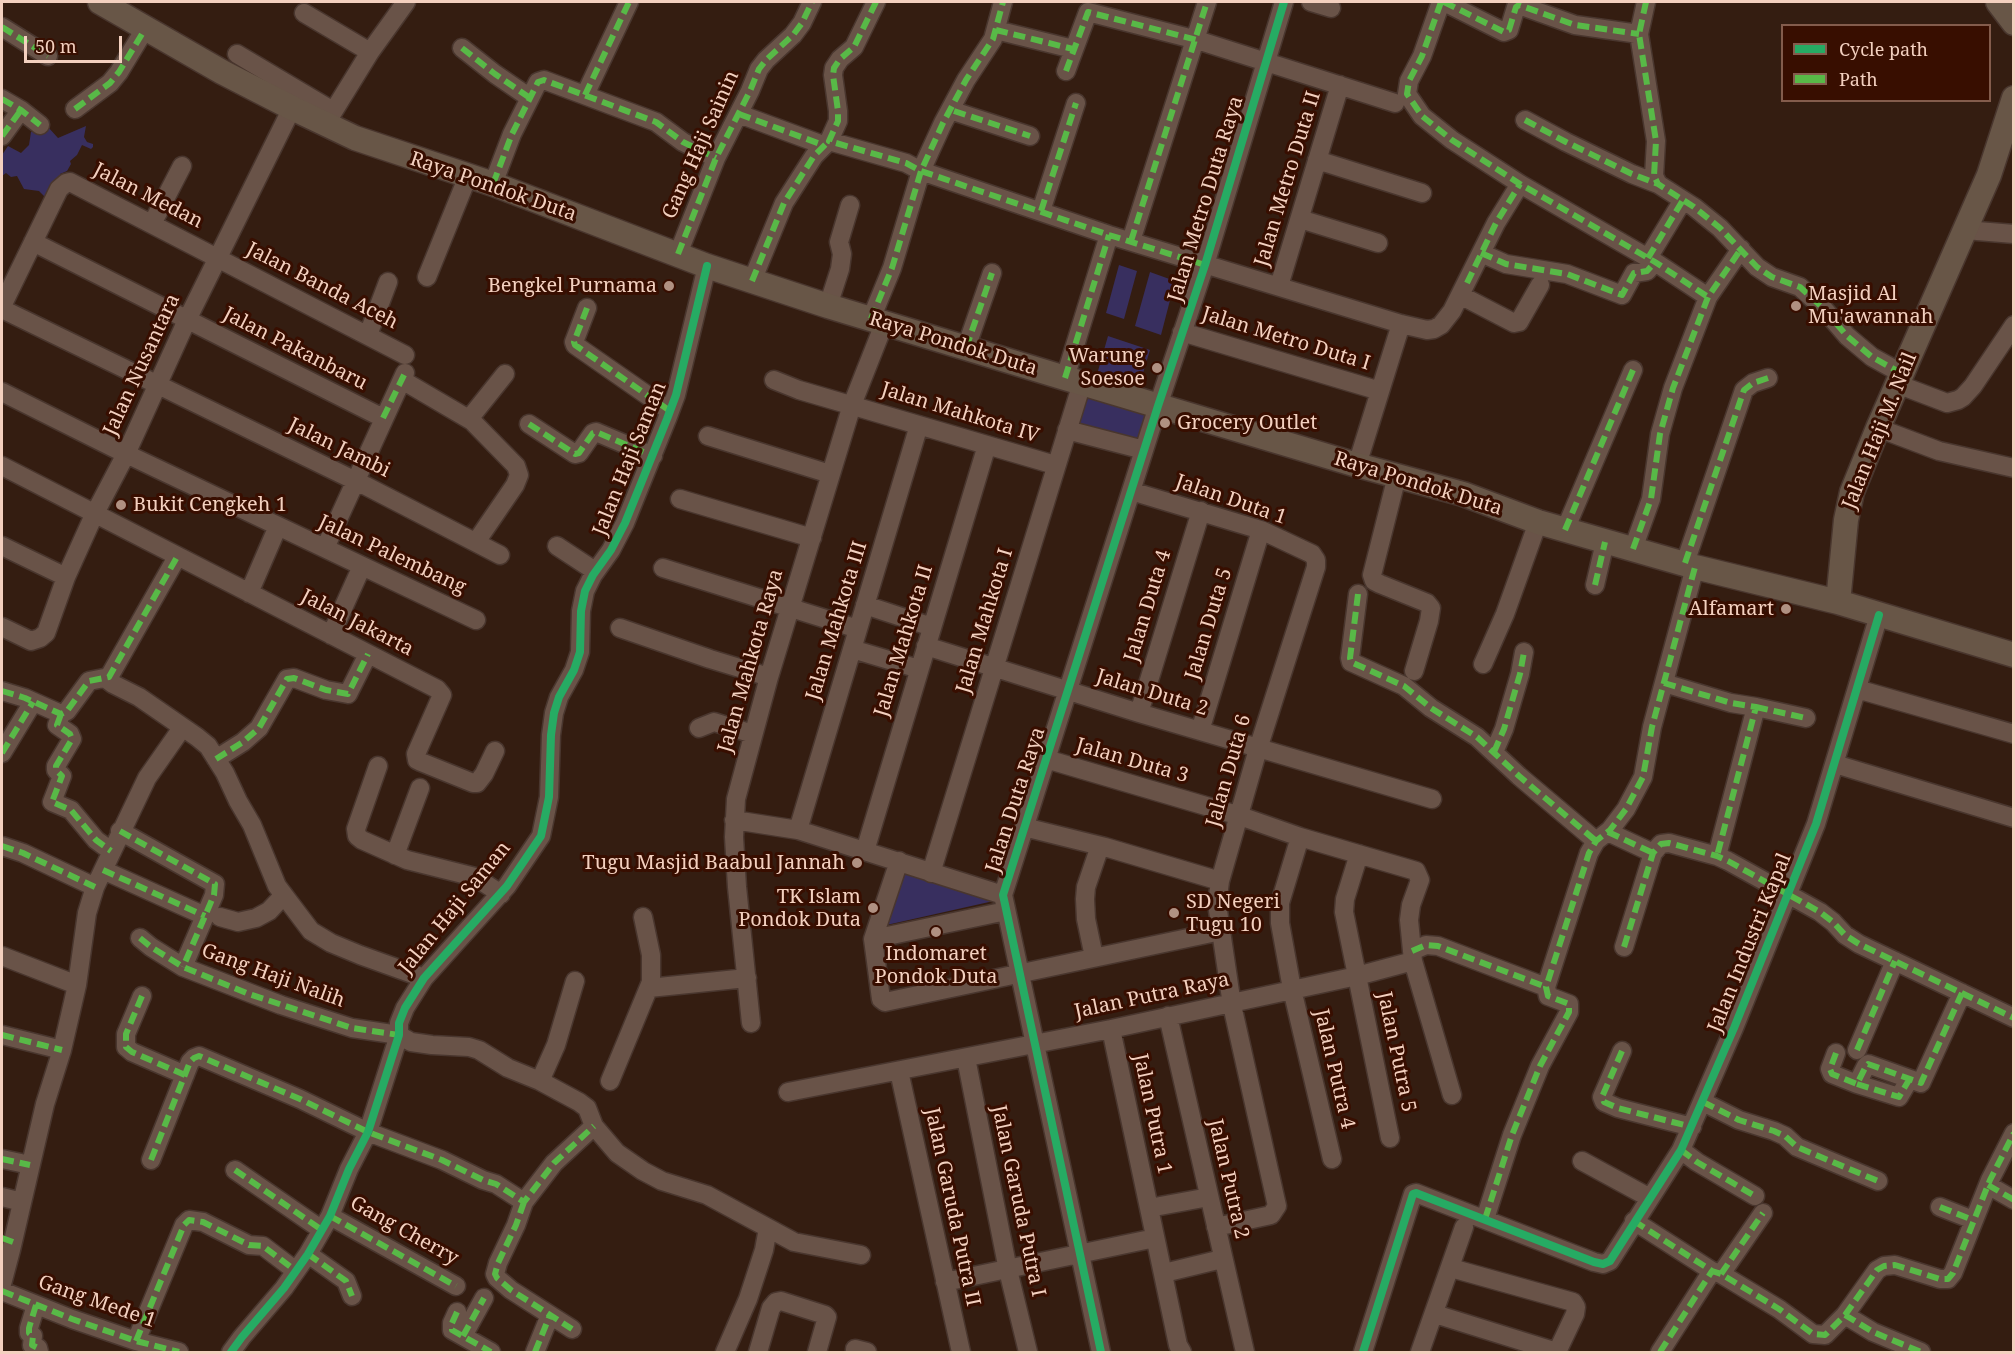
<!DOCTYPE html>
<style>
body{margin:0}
#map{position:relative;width:2015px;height:1354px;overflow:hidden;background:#341d11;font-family:"Noto Serif",serif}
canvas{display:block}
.frame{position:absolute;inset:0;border:3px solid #f3d0bf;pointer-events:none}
.legend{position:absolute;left:1781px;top:24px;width:210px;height:78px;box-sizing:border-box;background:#380e00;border:2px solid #835c4c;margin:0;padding:8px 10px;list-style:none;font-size:18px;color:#f3d0bf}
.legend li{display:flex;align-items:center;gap:12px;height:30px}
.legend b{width:30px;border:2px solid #835c4c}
.scale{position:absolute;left:24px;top:36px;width:98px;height:27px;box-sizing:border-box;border:3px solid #f3d0bf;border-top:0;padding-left:8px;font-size:18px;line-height:21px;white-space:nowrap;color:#f3d0bf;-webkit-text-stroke:4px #380e00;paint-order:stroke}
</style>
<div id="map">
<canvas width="2015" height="1354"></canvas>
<div class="frame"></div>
<ul class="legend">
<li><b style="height:8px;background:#26ab63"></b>Cycle path</li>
<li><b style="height:8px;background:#58b947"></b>Path</li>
</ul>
<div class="scale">50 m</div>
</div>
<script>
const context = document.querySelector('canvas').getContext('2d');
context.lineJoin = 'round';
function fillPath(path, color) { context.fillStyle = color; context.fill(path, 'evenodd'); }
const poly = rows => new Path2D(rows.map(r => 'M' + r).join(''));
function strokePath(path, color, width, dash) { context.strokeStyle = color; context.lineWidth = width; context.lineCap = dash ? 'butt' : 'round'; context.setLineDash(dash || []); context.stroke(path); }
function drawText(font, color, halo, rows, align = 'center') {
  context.font = font + ' "Noto Serif",serif'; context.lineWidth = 6; context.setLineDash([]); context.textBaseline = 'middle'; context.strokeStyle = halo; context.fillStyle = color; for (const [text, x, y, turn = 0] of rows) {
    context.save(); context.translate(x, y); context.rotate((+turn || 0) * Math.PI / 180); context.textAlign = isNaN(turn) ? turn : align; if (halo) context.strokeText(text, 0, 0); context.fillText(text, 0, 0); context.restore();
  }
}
fillPath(poly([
 [86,126,84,137,87,142,93,144,93,147,91,149,82,145,77,155,70,161,71,164,67,171,60,174,61,177,46,198,39,191,24,189,17,176,11,177,6,173,2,176,2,155,8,146,21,153,29,145,31,132,48,127,58,138],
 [1119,265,1137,271,1124,319,1106,313],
 [1150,272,1175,281,1161,335,1135,326],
 [1108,336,1150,350,1140,383,1098,371],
 [1090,393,1151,409,1141,441,1078,423],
 [903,863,998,900,882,926]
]), '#382f5f');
const minor = poly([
 [876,2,854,47,840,59,834,68,833,75,838,111,838,121,829,141,906,163,921,171,1109,235,1401,324,1427,330,1434,329,1441,325,1452,311,1496,223,1520,184],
 [1311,2,1331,8],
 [1441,2,1422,56,1409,81,1407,94,1422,116,1452,140,1520,184,1655,262,1708,297],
 [1444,2,1504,32,1509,30,1516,7,1519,5,1575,25,1639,34],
 [1646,2,1639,34,1656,141,1654,176,1658,184,1694,207,1720,228,1757,267,1772,277,1800,287,1823,308,1847,336,1872,357,1901,373],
 [304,13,370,52],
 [2,27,48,56],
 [996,30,1073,49],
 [462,48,495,74,530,98],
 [237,54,333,111],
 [1066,71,1088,12,1197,40,1395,103],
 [585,95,629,2],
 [2,99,21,110,40,125],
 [75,109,110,83,119,72,145,29],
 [950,110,1030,136],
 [739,114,823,145],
 [1525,120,1566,142,1632,174,1658,184],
 [325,125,370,52,406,2],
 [2,136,21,110],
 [1317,160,1422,193],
 [493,184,512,134,538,82,544,80,656,122,683,142,716,158],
 [1041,211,1076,103],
 [1300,219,1378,243],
 [152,224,182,166],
 [1965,230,2014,234],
 [1131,241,1207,2],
 [33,242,383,418],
 [1481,253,1506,264,1567,274,1622,295,1634,273,1647,271,1655,262],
 [678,254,716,158,750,91,759,69,766,60,793,35,802,23,812,2],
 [1648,258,1683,200],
 [427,277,468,176],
 [752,281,784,203,814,156,829,141],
 [1279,286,1340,85],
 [1460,295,1514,323,1519,322,1540,285],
 [2,306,59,189,66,183,70,182,405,355],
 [828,306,840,269,842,254,839,242,850,205],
 [587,308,574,342,575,345,670,411],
 [2,309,366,486,500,555],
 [871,319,892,268,921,171,943,123,966,80,993,39,1003,2],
 [1182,332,1380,391],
 [368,335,388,282],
 [966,348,992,273],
 [1065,378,1109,235],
 [402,380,472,421],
 [774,380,799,390,1055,465],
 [1897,384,1947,403,1958,400,1963,397,1973,386,2014,325],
 [2,392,118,450,476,620],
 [529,424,575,454,579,453,593,433,596,432,653,456],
 [1878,428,1939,451,2014,468],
 [1067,430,1144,450],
 [708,436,830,474],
 [1357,465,1401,324],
 [2,466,437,689,442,695,416,754,417,760,421,762,473,783,477,783,484,774,495,751],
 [1397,476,1372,575,1374,581,1380,584,1427,603,1431,608,1429,621,1414,671],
 [1131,491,1261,530,1312,554,1316,560,1316,567,1258,749,1220,881,1217,904,1232,1005,1277,1206,1271,1215,1216,1227],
 [680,499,812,538],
 [1565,530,1633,370],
 [476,542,515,485,519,475,516,466,472,421,473,414,505,374],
 [2,546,66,577],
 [557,546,595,571],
 [325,548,405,373],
 [1633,549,1651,499,1660,434,1673,388,1708,297,1741,249],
 [1685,563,1744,390,1753,383,1768,378],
 [663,568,858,629],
 [1595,585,1605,542],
 [249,593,278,526],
 [1358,594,1350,658,1351,662,1404,686,1431,708,1477,737,1519,776,1596,841],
 [865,605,932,627],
 [2,627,31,641,40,638,46,633,66,577,94,515,126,454,187,320,292,108],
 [620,628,710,659,769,677],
 [331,635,362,566],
 [926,646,1139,713,1432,799],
 [852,649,919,669],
 [1483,664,1505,614,1538,522],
 [109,677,109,681,113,684,139,697,197,737,208,746,225,773,238,801,252,825,277,886,311,931,331,943,360,955,424,978],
 [1664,683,1731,703,1756,707,1717,856],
 [1857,689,2014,734],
 [2,691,25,698,61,714,67,711,89,681,109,677,177,557],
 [1756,707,1806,718],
 [1139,713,1201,511],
 [61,714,57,725,70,734,72,739,56,766,56,770,62,776,52,802,71,810,96,840,111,851],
 [699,728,714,722,753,734],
 [1200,731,1261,530],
 [1494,752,1504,729,1520,674,1524,652],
 [2,753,33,702],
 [216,759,243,742,259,728,287,679,294,678,326,690,348,694,368,654],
 [1046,759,1240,816,1300,837,1416,871,1420,880,1411,905,1409,920,1413,961,1452,1095],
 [1835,764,2014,818],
 [378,766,356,829,357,836,362,840,407,860,475,877,501,894],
 [734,820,798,830,1003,895],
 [1024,827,1105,847,1220,881],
 [798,830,919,425],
 [120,831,215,884,214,895,183,967],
 [1608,832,1653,853],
 [1300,837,1280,903,1280,923,1292,989,1332,1159],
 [2,846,23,853,95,887],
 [865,851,987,445],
 [1359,854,1345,899,1344,912,1390,1138],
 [395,855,420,788],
 [899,861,873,939,881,999,885,1002,1221,931],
 [103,870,205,916],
 [931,873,1082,383],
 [220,917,238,922,256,918,269,911,284,895],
 [140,938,151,947,183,967,281,1005,352,1028,399,1035,411,1042,432,1045,469,1047,479,1050,508,1068,540,1081,579,1102,587,1108,594,1126,617,1153,643,1171,662,1181,707,1195,794,1242,861,1255],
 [873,939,1006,911],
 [1624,947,1653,853,1661,844,1669,843,1717,856,1728,861,1820,912,1833,922,1845,935,1859,944,2014,1018],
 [1412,951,1426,945,1438,946,1546,987],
 [2,956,77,985],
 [1094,957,1086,919,1085,899,1086,887,1100,846],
 [649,988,747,978],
 [142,996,126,1034,126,1047,132,1052,185,1075],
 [1168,1016,1245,1352],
 [751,1023,737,887,734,837,736,799,769,677,852,405,884,324],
 [1111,1029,1149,1208],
 [2,1035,62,1050],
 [1857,1050,1895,961],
 [1622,1051,1602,1097,1604,1102,1618,1108,1692,1127],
 [1836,1053,1830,1069,1832,1074,1857,1084,1866,1066,1868,1064,1921,1083,1962,993],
 [966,1058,1008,1270,1028,1352],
 [899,1071,961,1352],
 [540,1081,556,1045,575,981],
 [610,1081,651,982,651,955,643,917],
 [1857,1084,1899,1097,1909,1080],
 [788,1092,1111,1029,1357,976,1413,961],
 [1703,1102,1739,1120,1774,1131,1785,1136,1797,1147,1878,1181],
 [1681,1150,1697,1162,1755,1196],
 [2,1159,30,1165],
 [151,1160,190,1062,194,1058,199,1056,300,1099,368,1132,442,1160,483,1180,496,1184,524,1202,554,1163,594,1126],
 [1582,1161,1650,1198],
 [235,1170,322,1230],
 [1988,1185,2014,1200],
 [2,1197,22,1202],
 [524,1202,516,1225,498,1263,495,1274,497,1278,511,1290,572,1329],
 [1940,1207,1973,1220],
 [330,1216,456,1286],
 [1485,1219,1512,1135,1540,1066,1569,1012,1569,1004,1548,996,1546,987,1589,853,1596,841,1610,830,1626,809,1643,777,1652,727,1695,567],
 [1634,1221,1712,1271,1721,1274,1779,1309,1813,1334,1825,1335,1845,1315,1873,1332,1921,1352],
 [308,1254,346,1281,352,1296],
 [1451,1268,1573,1302,1576,1307,1575,1314,1557,1352],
 [1164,1273,1222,1259],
 [1721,1274,1763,1213],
 [945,1282,1155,1238],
 [2,1284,11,1250,45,1104,62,1050,77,985,87,913,95,887,147,778,182,728],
 [2,1291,72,1319,136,1341,179,1352],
 [36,1305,29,1328,29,1333,33,1336,32,1345,38,1348,39,1352],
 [457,1312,452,1323,452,1330,491,1352],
 [1435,1314,1557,1352],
 [1845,1315,1877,1270,1884,1266,1895,1265,1940,1279,1948,1279,1953,1273,1990,1180,2014,1133],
 [463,1336,484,1298],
 [136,1341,184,1225,189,1220,203,1222,249,1245,263,1246,296,1271],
 [231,1352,242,1337,284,1288,308,1254,330,1216,349,1169,368,1132,399,1035,399,1023,405,1008,424,978,507,886,541,836,549,797,551,735,554,713,559,697,574,670,580,652,581,611,585,591,593,575,611,550,625,523,667,419,676,395,707,266],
 [535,1352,550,1315],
 [725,1352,748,1299,764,1250,768,1228],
 [758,1352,771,1308,776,1302,781,1301,825,1315,827,1317,817,1352],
 [855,1352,855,1349,867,1352],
 [1101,1352,1003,895,1158,406,1205,265,1284,2],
 [1182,1352,1178,1345,1149,1208,1209,1197],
 [1363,1352,1413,1194,1416,1193,1594,1262,1603,1264,1610,1261,1681,1150,1734,1028,1816,824,1879,615],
 [1420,1352,1464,1227],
 [1660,1352,1712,1271]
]);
const major = poly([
 [100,2,222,72,292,108,355,138,493,184,707,266,828,306,1065,378,1357,465,1463,494,1538,522,1695,567,1838,602,2014,655],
 [1998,2,2014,23],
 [1838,602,1846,520,1852,492,1878,428,1989,175,2014,98]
]);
strokePath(minor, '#49362e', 21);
strokePath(major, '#49362e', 27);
strokePath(minor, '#695348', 18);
strokePath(major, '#685647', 24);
strokePath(poly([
 [876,2,854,47,840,59,834,68,833,75,838,111,838,121,829,141,906,163,921,171,1109,235,1205,265],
 [1441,2,1422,56,1409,81,1407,94,1422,116,1452,140,1520,184,1655,262,1708,297],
 [1444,2,1504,32,1509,30,1516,7,1519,5,1575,25,1639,34],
 [1646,2,1639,34,1656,141,1654,176,1658,184,1694,207,1720,228,1757,267,1772,277,1800,287,1823,308,1847,336,1872,357,1901,373],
 [2,27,48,56],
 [996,30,1073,49],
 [462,48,495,74,530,98],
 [1066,71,1088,12,1197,40],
 [585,95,629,2],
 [2,99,21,110,40,125],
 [75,109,110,83,119,72,145,29],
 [954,111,1030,136],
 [739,114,823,145],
 [1525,120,1566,142,1632,174,1658,184],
 [2,136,21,110],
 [493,184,512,134,538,82,544,80,656,122,683,142,716,158],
 [1041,211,1076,103],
 [1131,241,1207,2],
 [1481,253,1506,264,1567,274,1622,295,1634,273,1647,271,1655,262],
 [678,254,716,158,750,91,759,69,766,60,793,35,802,23,812,2],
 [1648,258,1683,200],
 [752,281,784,203,814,156,829,141],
 [1467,283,1496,223,1520,184],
 [587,308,574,342,575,345,670,411],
 [871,319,892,268,921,171,943,123,966,80,993,39,1003,2],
 [966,348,992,273],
 [1065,378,1109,235],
 [383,418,405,373],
 [529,424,575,454,579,453,593,433,596,432,653,456],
 [1565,530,1633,370],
 [1633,549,1651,499,1660,434,1673,388,1708,297,1741,249],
 [1685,563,1744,390,1753,383,1768,378],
 [1595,585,1605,542],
 [1358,594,1350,658,1351,662,1404,686,1431,708,1477,737,1519,776,1596,841],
 [1664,683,1731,703,1756,707,1717,856],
 [2,691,25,698,61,714,67,711,89,681,109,677,177,557],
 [1756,707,1806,718],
 [61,714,57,725,70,734,72,739,56,766,56,770,62,776,52,802,71,810,96,840,111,851],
 [1494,752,1504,729,1520,674,1524,652],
 [2,753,33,702],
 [216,759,243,742,259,728,287,679,294,678,326,690,348,694,368,654],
 [120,831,215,884,214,895,183,967],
 [1608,832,1653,853],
 [2,846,23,853,95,887],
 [103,870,205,916],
 [140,938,151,947,183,967,249,994,352,1028,399,1035],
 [1624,947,1653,853,1661,844,1669,843,1717,856,1728,861,1820,912,1833,922,1845,935,1859,944,2014,1018],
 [1412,951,1426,945,1438,946,1546,987],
 [142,996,126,1034,126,1047,132,1052,185,1075],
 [2,1035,62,1050],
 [1857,1050,1895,961],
 [1622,1051,1602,1097,1604,1102,1618,1108,1692,1127],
 [1836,1053,1830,1069,1832,1074,1857,1084,1866,1066,1868,1064,1921,1083,1962,993],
 [1857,1084,1899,1097,1909,1080],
 [1703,1102,1739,1120,1774,1131,1785,1136,1797,1147,1878,1181],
 [1681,1150,1697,1162,1755,1196],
 [2,1159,30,1165],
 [151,1160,190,1062,194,1058,199,1056,300,1099,368,1132,442,1160,483,1180,496,1184,524,1202,554,1163,594,1126],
 [235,1170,322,1230],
 [1988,1185,2014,1200],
 [524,1202,516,1225,498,1263,495,1274,497,1278,511,1290,572,1329],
 [1940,1207,1973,1220],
 [330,1216,456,1286],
 [1485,1219,1512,1135,1540,1066,1569,1012,1569,1004,1548,996,1546,987,1589,853,1596,841,1610,830,1626,809,1643,777,1652,727,1695,567],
 [1634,1221,1712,1271,1721,1274,1779,1309,1813,1334,1825,1335,1845,1315,1873,1332,1921,1352],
 [2,1238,13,1242],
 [308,1254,346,1281,352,1296],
 [1721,1274,1763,1213],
 [2,1291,72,1319,136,1341,179,1352],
 [36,1305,29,1328,29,1333,33,1336,32,1345,38,1348,39,1352],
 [457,1312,452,1323,452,1330,491,1352],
 [1845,1315,1877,1270,1884,1266,1895,1265,1940,1279,1948,1279,1953,1273,1990,1180,2014,1133],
 [463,1336,484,1298],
 [136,1341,184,1225,189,1220,203,1222,249,1245,263,1246,296,1271],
 [535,1352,550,1315],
 [1660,1352,1712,1271]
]), '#58b947', 6, [12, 6]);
strokePath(poly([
 [231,1352,242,1337,284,1288,308,1254,330,1216,349,1169,368,1132,399,1035,399,1023,405,1008,424,978,507,886,541,836,549,797,551,735,554,713,559,697,574,670,580,652,581,611,585,591,593,575,611,550,625,523,667,419,676,395,707,266],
 [1101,1352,1003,895,1158,406,1205,265,1284,2],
 [1363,1352,1413,1194,1416,1193,1594,1262,1603,1264,1610,1261,1681,1150,1734,1028,1816,824,1879,615]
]), '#26ab63', 8);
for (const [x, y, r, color] of [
 [669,286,6,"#b09182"],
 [1796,306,6,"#b09182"],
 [1157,368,6,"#b09182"],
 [1165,423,6,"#b09182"],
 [121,505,6,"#b09182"],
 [1786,609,6,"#b09182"],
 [857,863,6,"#b09182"],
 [873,908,6,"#b09182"],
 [1174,913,6,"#b09182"],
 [936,932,6,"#b09182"]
]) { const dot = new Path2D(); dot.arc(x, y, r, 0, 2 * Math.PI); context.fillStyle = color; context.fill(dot); strokePath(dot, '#380e00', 2); }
drawText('20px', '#f3d0bf', '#380e00', [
 ["Gang Haji Sainin",701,145,-66],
 ["Jalan Metro Duta II",1288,179,-73],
 ["Raya Pondok Duta",493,187,19],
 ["Jalan Medan",148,196,27],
 ["Jalan Metro Duta Raya",1206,199,-73],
 ["Jalan Banda Aceh",322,286,27],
 ["Jalan Metro Duta I",1286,339,17],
 ["Raya Pondok Duta",953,344,17],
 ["Jalan Pakanbaru",295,349,27],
 ["Jalan Nusantara",142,365,-65],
 ["Jalan Mahkota IV",960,413,17],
 ["Jalan Haji M. Nail",1880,431,-68],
 ["Jalan Jambi",339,448,26],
 ["Jalan Haji Saman",630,459,-68],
 ["Raya Pondok Duta",1418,484,17],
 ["Jalan Duta 1",1231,500,19],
 ["Jalan Palembang",392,555,25],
 ["Jalan Duta 4",1148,606,-73],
 ["Jalan Mahkota III",837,621,-73],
 ["Jalan Mahkota I",985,621,-73],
 ["Jalan Jakarta",357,623,27],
 ["Jalan Duta 5",1209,624,-73],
 ["Jalan Mahkota II",904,641,-73],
 ["Jalan Mahkota Raya",751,661,-74],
 ["Jalan Duta 2",1152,693,17],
 ["Jalan Duta 3",1132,761,16],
 ["Jalan Duta 6",1229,771,-74],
 ["Jalan Duta Raya",1016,800,-72],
 ["Jalan Haji Saman",455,908,-51],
 ["Jalan Industri Kapal",1750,943,-68],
 ["Gang Haji Nalih",273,976,20],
 ["Jalan Putra Raya",1152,996,-12],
 ["Jalan Putra 5",1396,1052,78],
 ["Jalan Putra 4",1334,1069,77],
 ["Jalan Putra 1",1152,1114,78],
 ["Jalan Putra 2",1228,1179,77],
 ["Jalan Garuda Putra I",1018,1201,78],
 ["Jalan Garuda Putra II",952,1207,78],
 ["Gang Cherry",404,1231,29],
 ["Gang Mede 1",97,1302,19]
]);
drawText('20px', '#f3d0bf', '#380e00', [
 ["Bengkel Purnama",657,286],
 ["Masjid Al",1808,294,"left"],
 ["Mu'awannah",1808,317,"left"],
 ["Warung",1145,356],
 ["Soesoe",1145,379],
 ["Grocery Outlet",1177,423,"left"],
 ["Bukit Cengkeh 1",133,505,"left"],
 ["Alfamart",1774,609],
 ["Tugu Masjid Baabul Jannah",845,863],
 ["TK Islam",861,897],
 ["Pondok Duta",861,920],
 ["SD Negeri",1186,902,"left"],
 ["Tugu 10",1186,925,"left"],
 ["Indomaret",936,954,"center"],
 ["Pondok Duta",936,977,"center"]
], 'right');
</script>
